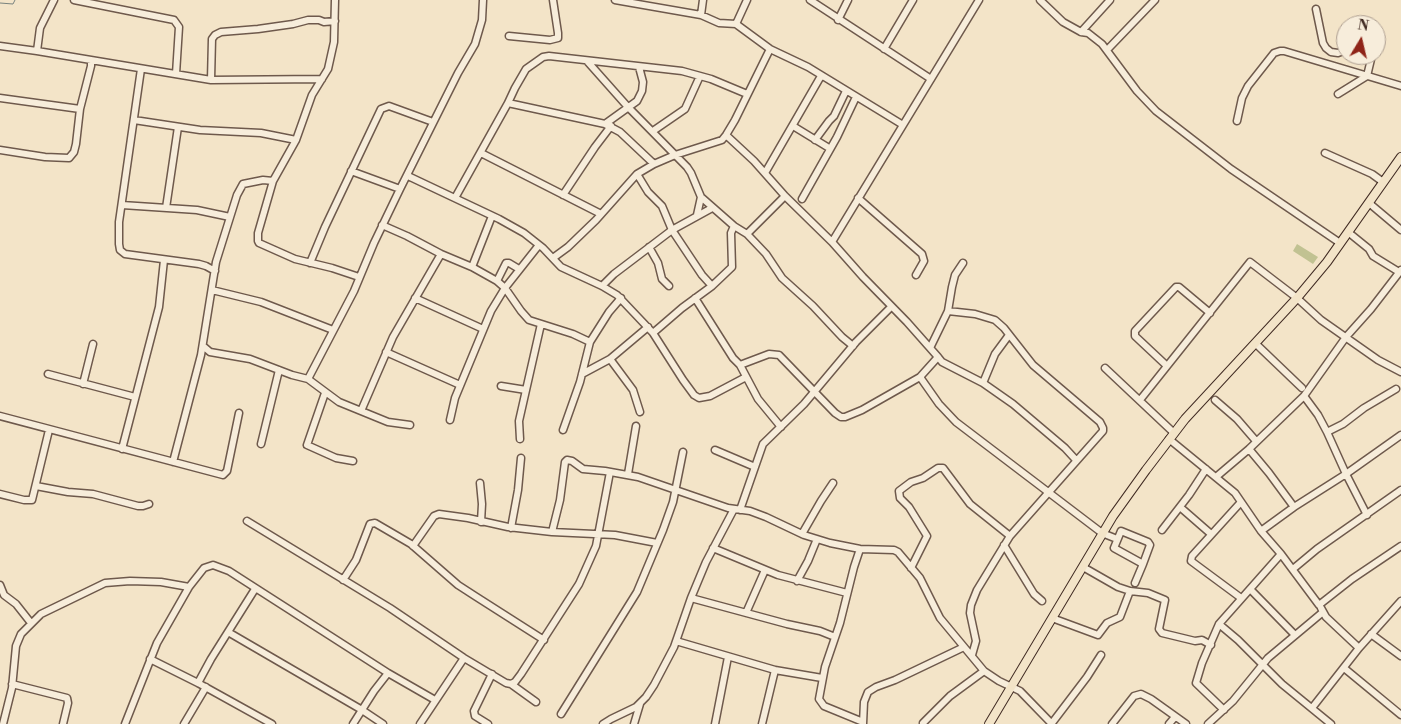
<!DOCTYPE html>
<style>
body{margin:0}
#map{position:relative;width:1401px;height:724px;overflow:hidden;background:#f3e4c8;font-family:"Libre Bodoni",serif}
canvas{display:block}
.north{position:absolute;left:1336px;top:15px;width:50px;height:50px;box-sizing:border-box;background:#f7eddb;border:1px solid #ae9f91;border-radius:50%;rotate:9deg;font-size:14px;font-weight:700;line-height:20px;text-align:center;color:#412b23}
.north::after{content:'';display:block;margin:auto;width:18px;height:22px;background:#8f2418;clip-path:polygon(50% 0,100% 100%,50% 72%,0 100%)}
</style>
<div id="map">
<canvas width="1401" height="724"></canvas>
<div class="north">N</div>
</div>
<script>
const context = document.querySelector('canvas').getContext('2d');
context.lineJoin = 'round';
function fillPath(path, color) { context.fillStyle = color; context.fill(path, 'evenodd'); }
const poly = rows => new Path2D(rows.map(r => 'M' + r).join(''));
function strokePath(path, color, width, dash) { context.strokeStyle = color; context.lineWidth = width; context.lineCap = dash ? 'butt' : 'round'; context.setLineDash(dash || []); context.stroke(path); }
fillPath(poly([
 [1297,244,1318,257,1313,264,1293,251]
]), '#c1c292');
strokePath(poly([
 [0,3,13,4,15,0]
]), '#79837f', 1);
const minor = poly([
 [74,0,174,20,179,27,176,74],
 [615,0,701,15,719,23,736,24,770,49,808,67,903,125],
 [810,0,931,79],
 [1040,0,1063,22,1081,32,1088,33,1102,44,1137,91,1156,111,1231,169,1340,243],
 [1316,9,1323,43,1326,48,1331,52,1338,53,1346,50],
 [701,15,703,0],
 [838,20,848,0],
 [736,24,747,0],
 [1081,32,1110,0],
 [509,36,550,40,558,38,558,33,553,0],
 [0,46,37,51,211,80,322,79],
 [884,49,913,0],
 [1107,50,1155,0],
 [37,51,40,28,54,0],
 [587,61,627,106,687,167,691,173,701,197,734,226,747,234,766,254,782,278,813,306,842,337,853,346],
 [141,69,119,222,119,244,120,250,125,254,199,264,206,266,215,271],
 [211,80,212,39,215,35,221,32,258,29,293,24,308,20,319,20,324,22,335,21],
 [1338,94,1367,76,1372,55],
 [0,98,80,109],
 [508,103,515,88,526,69,543,57,549,56,682,71,711,79,747,94],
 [134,120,200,130,261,133,296,140],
 [1237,121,1242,98,1248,86,1274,53,1280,51,1284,51,1401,86],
 [605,124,637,101,642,91,643,82,639,67],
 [793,126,829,148],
 [653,131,685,109,700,76],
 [726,135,754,161,785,196,832,242,863,277,907,322,938,357,942,362,983,383,1013,404,1065,448,1076,460],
 [815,140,829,121,834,116,846,91],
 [0,150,45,157,69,158,74,152,76,144,80,109,91,66,91,60],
 [481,153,601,214],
 [1325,153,1372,174,1383,182],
 [351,171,400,189],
 [765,173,821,76],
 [637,174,648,192,662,206,672,230,702,275,712,286],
 [408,176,499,219,524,233,543,248,561,267,602,286,617,295,653,333,683,380,694,395,699,398,710,396,746,377],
 [273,181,258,233,258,241,259,243,295,259,332,268,359,277],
 [563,195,595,147,611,126],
 [455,198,508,103,605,124,620,132,654,164],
 [858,198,922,254,924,261,916,275],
 [802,199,837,137,856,97],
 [1369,203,1401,230],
 [122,205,197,210,230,217],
 [166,208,178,127],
 [697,215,701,197],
 [382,225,407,236,441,254,472,267,497,281,505,288,521,311,529,320,573,334,590,342],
 [1348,232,1369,249,1373,256,1399,272],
 [747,234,785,196],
 [832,242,979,0],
 [649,247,658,263,662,279,669,286],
 [553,258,568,247,596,220,637,174,654,164,675,155,722,140,726,135,735,120,770,49],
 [310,263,325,227,381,109,389,106,433,122],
 [472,267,492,216],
 [497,281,506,263,509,263,519,269],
 [602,286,614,274,672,230,712,208],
 [212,290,261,302,333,330],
 [415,298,483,329],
 [695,298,733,358,740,365,758,399,781,427],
 [948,311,975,314,995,320,1004,328,1033,365,1100,422,1103,428,1103,431,1010,536,977,590,971,605,970,613,976,641,972,655],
 [653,333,682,308,712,286,732,267,731,233,734,226],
 [1255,343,1302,388],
 [203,346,210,352,250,359,292,375,308,379,354,291,374,243,400,189,458,73,475,44,482,20,483,0],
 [930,348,948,311,952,287,955,275,963,263],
 [386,352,460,385],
 [610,359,633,390,640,412],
 [740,365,769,354,779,355,835,413,841,417,845,417,862,410,920,377,938,357],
 [1167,366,1135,336,1135,331,1176,287,1179,287,1210,313],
 [1105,368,1174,433],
 [48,374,135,397],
 [582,374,610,359,648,327],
 [920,377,939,404,956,422,1102,533,1117,539],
 [308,379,339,402,388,422,410,425],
 [983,383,995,354,1009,335],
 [83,384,93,344],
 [501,386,526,390],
 [1396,389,1364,408,1343,424,1327,432,1346,474,1401,435],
 [325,393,307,445,336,458,353,461],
 [1140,400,1250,262,1297,298,1321,320,1378,360,1401,372],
 [1215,400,1237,419,1256,441],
 [361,411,393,337,441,254],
 [0,416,223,475,227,471,239,413],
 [450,420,455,398,491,311,505,288,539,245],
 [563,430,580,382,590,342,609,312,621,298],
 [1327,432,1318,415,1304,396,1346,337,1371,309,1401,270],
 [520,439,519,421,541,324],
 [1169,439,1235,493,1261,531,1281,554],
 [261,444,279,370],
 [122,449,159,307,164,260],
 [1249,449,1269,473,1294,507],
 [715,450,755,467],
 [173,462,201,355,216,262,237,195,243,184,263,180,273,181,296,140,312,95,328,69,334,42,335,0],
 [628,474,636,426],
 [1216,477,1249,449,1304,396],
 [480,483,482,504,481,522],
 [36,486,68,492,93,494,138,506,143,506,149,504],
 [0,494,24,500,32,500,49,430],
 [1241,502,1192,556,1191,561,1241,598],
 [1180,507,1211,534],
 [740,510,763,444,804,404,856,342,891,307],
 [247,521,390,608,464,658,506,683,511,684,536,702],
 [511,528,518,490,521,458],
 [1162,530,1189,495,1206,469],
 [1261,531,1294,507,1346,474,1367,515],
 [552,532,560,500,565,462,567,460,572,461,583,469,605,471,638,477,728,508,750,511,766,517,804,535,830,543,860,549,894,550,898,552,920,578,940,618,984,671,999,681,1020,691,1052,724],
 [802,534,821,501,833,483],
 [1004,545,1034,594,1042,601],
 [413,546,434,516,439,514,468,518,508,527,552,532,615,535,657,543],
 [713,548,778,575,847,593],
 [860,549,854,567,840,623,825,667,819,699,824,706,863,722],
 [1083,567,1118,587,1130,591,1148,593,1165,600,1159,629,1162,633,1195,641,1202,640,1211,645],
 [911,568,927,536,909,507,900,498,899,491,911,482,923,478,938,468,943,468,970,504,1010,536],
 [1293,569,1317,549,1401,490],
 [343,580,356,560,370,524,375,523,411,544,458,585,475,596,544,640],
 [797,581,808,561,817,539],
 [1135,583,1143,564,1150,545,1148,542,1121,531,1114,548,1143,564],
 [0,585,4,595,16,604,31,623],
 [1250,589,1295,635],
 [691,598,787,624,820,631,835,637],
 [1321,608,1326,617,1359,648],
 [746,613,765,570],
 [1052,618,1098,635,1107,623,1120,617,1130,591],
 [1219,624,1202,663,1196,683,1224,710],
 [228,632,362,710,383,724],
 [1371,634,1401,656],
 [676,641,775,670,822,678],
 [150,659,198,683,272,724],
 [1344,668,1401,715],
 [198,683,211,659,255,589],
 [12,684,67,698,68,703,63,724],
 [511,684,515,682,521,674,579,584,596,546,610,472],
 [1312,708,1359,648,1401,601],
 [561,714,637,592,663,530,673,502,683,452],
 [923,723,950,696,984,671],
 [1052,723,1087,677,1101,655],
 [3,724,12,688,16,646,21,634,41,614,105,583,130,581,161,582,189,587],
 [125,724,157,643,189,587,204,568,213,565,229,571,388,673,435,700],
 [184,724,206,687],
 [353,724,374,691,388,673],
 [420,724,464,658],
 [488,724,475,716,474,711,492,674],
 [603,724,611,719,636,707,646,697,654,685,674,647,691,598,706,562,734,509],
 [634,724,640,704],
 [715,724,728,657],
 [762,724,775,670],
 [863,724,864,702,868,692,876,687,895,680,964,647],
 [1112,724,1134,696,1141,694,1151,699,1186,724],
 [1169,724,1175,717],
 [1208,724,1233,701,1268,658,1323,612],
 [1331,724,1282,684,1238,640,1219,624,1281,554,1319,605,1352,579,1401,546]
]);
const major = poly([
 [989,724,1113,516,1146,470,1185,419,1297,298,1327,262,1401,157]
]);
strokePath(minor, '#6e594c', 9);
strokePath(major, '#412b23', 10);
strokePath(minor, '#f7eddb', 6);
strokePath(major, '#f3e4c8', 8);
</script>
